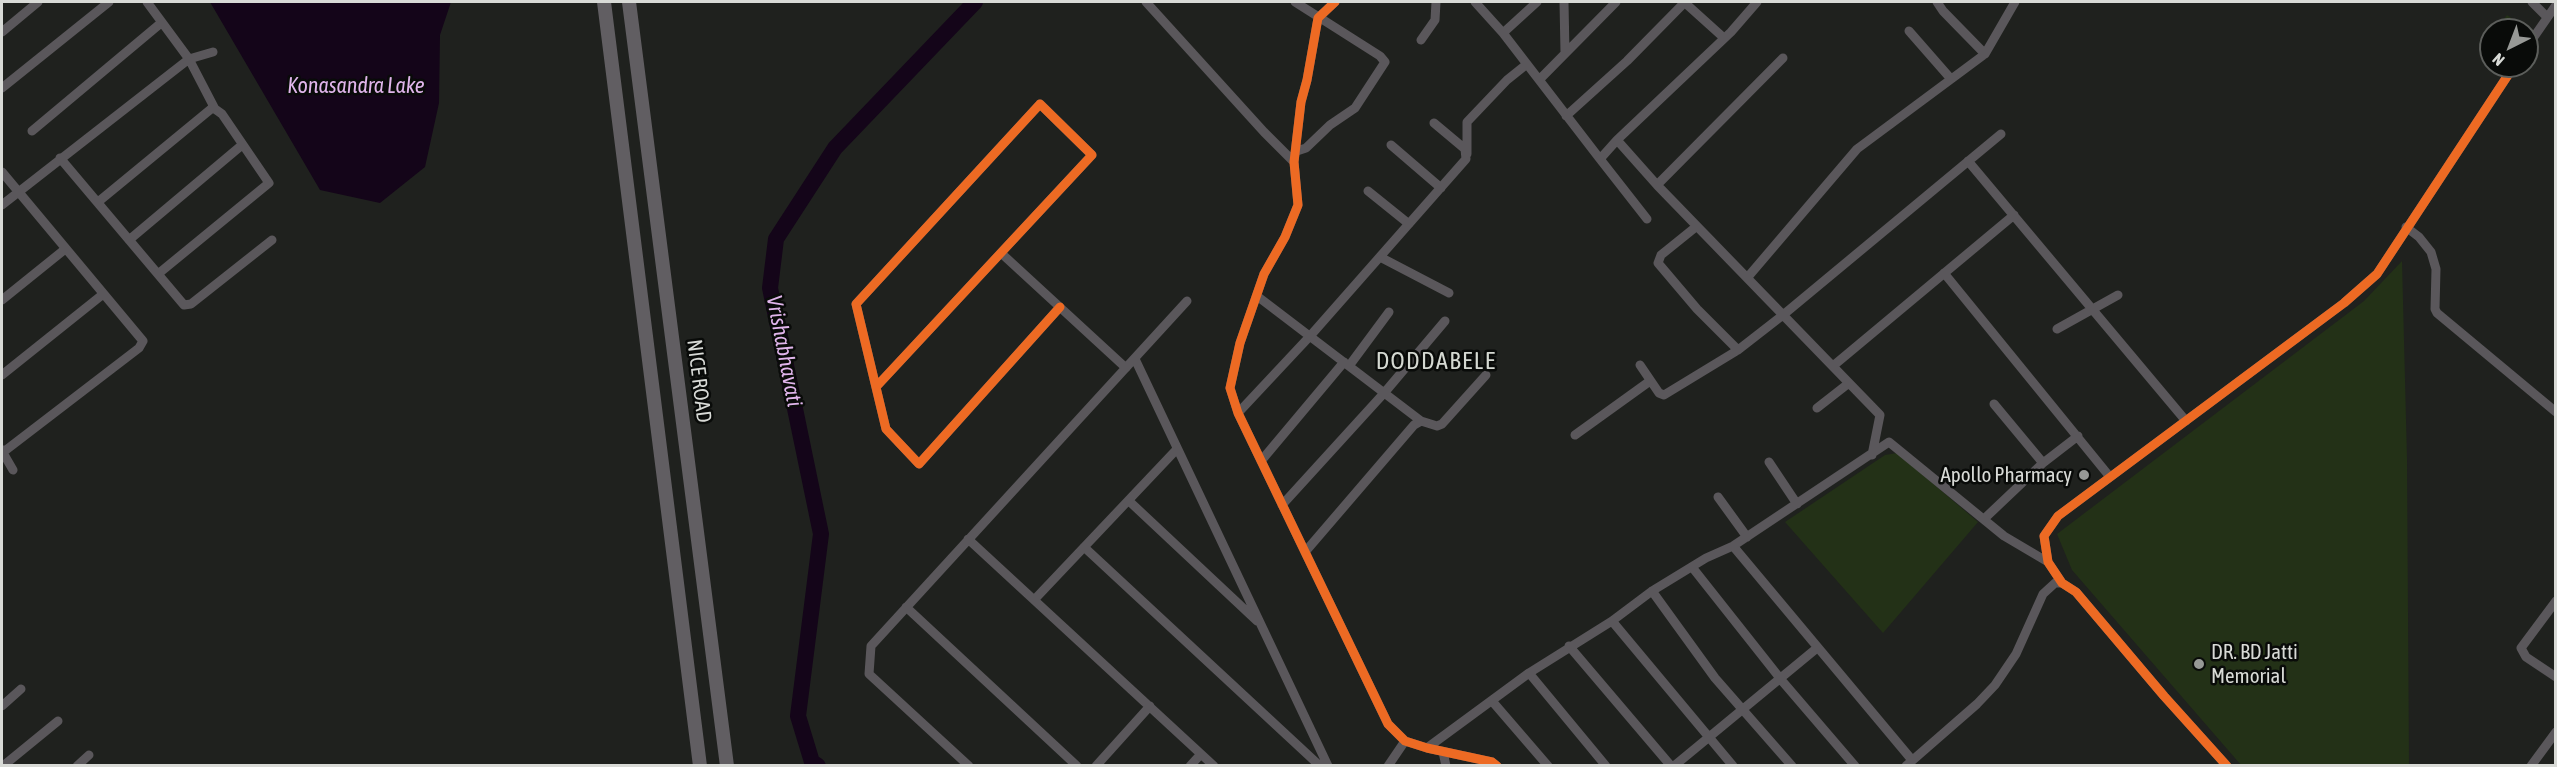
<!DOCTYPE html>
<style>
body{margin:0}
#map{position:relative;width:2557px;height:767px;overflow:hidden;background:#1f211e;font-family:"Asap Condensed",sans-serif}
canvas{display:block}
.frame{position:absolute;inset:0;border:3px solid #d8dad6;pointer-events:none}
.north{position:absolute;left:2479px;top:18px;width:60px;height:60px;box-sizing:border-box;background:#090b09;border:2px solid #5c5e5b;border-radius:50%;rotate:222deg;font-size:16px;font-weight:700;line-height:24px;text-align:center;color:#d8dad6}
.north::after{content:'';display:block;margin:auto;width:21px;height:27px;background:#979996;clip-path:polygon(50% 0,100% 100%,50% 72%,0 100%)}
</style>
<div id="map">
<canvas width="2557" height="767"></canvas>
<div class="frame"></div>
<div class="north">N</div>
</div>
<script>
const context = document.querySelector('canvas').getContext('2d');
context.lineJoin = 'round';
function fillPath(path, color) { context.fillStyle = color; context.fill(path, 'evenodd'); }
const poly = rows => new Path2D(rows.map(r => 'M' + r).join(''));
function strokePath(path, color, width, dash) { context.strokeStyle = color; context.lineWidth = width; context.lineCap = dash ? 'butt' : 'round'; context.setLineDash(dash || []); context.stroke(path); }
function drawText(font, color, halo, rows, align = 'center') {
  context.font = font + ' "Asap Condensed",sans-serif'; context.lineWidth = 5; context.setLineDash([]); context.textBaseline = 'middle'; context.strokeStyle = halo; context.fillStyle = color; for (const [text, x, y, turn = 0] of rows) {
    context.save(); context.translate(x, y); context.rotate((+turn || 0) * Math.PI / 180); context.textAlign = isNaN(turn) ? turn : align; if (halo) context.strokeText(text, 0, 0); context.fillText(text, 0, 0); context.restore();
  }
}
fillPath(poly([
 [2507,15,2526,28,2524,30,2496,30],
 [2402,261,2407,459,2409,765,2241,765,2072,570,2057,534,2364,301],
 [1897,453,1978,522,1883,633,1785,522,1885,455]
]), '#233117');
fillPath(poly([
 [210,2,451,2,440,35,439,103,425,167,380,203,320,190]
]), '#140519');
strokePath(poly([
 [818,766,812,762,798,716,821,534,770,288,776,239,835,148,975,2]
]), '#140519', 16);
strokePath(poly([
 [147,2,189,59,215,109],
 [1146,2,1264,132,1294,162],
 [1295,2,1380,56,1385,62,1355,108,1330,125,1306,148,1297,151],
 [1335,2,1318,18,1307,80,1301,102,1294,162,1298,205,1285,237,1264,274,1240,343,1230,388,1238,413,1388,724,1405,741,1427,748,1492,762,1497,766],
 [1475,2,1503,33,1600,159,1617,140,1657,185,1880,415,1872,455],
 [1564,2,1565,53],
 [1684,2,1724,38],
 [1937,2,1943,11,1985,54],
 [2532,2,2547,17],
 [1909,31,1951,79],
 [2,32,38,2],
 [1503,33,1537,2],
 [1421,40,1435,20,1436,2],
 [2527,47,2556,5],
 [1540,79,1616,2],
 [2,88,109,2],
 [1566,116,1627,61,1685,2],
 [32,131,161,23],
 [1617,140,1731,32,1757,2],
 [1391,145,1441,188],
 [1467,154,1467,122,1507,80,1527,64],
 [60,158,184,305,191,304,272,240],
 [1600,159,1647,219],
 [1968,161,2186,421],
 [2,172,143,341,139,348,6,450,2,450],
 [1657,185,1783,58],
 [1368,191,1409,224],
 [98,202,211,109,215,109,222,114,269,183,158,274],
 [2,205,189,59,213,52],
 [1697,226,1661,255,1658,263,1697,309,1738,350],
 [2406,227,2419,237,2431,252,2436,269,2435,309,2437,313,2556,412],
 [129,240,242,145],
 [1001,253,1126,368],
 [1380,257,1449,293],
 [1944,273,2110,477],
 [1747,278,1857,149,1985,54,2015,2],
 [1257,296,1421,421],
 [2,300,64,250],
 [2057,329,2118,295],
 [1135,359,1328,766],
 [1640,365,1659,393,1664,395,1738,350,1783,315,2001,134],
 [1349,366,1389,312],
 [1833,366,2014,215],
 [2,375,102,295],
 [876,387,1092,155,1040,104,856,304,886,429,919,464,1060,307],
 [1994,404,2043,463],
 [1817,408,1849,383],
 [1238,413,1311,335,1466,159,1465,149,1434,123],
 [1575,435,1650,381],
 [2,451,13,470],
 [1261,461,1344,362],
 [1769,462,1797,504],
 [1718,497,1747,537],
 [1129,501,1257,621],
 [1282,505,1385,392,1445,321],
 [1984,519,2043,463,2078,436],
 [968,539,1214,766],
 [1733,546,1912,760],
 [1084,547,1320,766],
 [1305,552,1414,425,1421,421,1437,426,1442,424,1486,375],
 [1692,567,1783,682,1855,766],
 [1652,591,1715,678,1792,766],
 [1034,600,1177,449],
 [2556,601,2521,648,2526,657,2556,677],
 [906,607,1077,766],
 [1612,621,1733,766],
 [1569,646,1671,766],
 [1529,673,1612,621,1652,591,1706,558,1733,546,1889,442,2004,536,2048,562],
 [1492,701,1548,766],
 [2,706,21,689],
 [1427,748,1529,673,1606,766],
 [1443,752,1446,766],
 [3,766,58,721],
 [77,766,89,755],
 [969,766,869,674,871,646,1187,301],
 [1096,766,1150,706],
 [1190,766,1201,754],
 [1388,766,1405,741],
 [1674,766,1817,648],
 [1906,766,1977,704,1995,685,2016,654,2043,594,2055,583,2062,583],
 [2227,766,2164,696,2076,592,2062,583,2048,562,2044,536,2058,516,2344,303,2377,274,2514,66],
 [2531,766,2556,732]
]), '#5a575b', 9);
strokePath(poly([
 [604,2,700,766],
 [629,2,727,766]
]), '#615e62', 14);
strokePath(poly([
 [1335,2,1318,18,1307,80,1301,102,1294,162,1298,205,1285,237,1264,274,1240,343,1230,388,1238,413,1388,724,1405,741,1427,748,1492,762,1497,766],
 [876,387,1092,155,1040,104,856,304,886,429,919,464,1060,307],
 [2227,766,2164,696,2076,592,2062,583,2048,562,2044,536,2058,516,2344,303,2377,274,2514,66]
]), '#ed6a23', 9);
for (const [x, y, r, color] of [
 [2084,475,6,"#979996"],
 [2199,664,6,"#979996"]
]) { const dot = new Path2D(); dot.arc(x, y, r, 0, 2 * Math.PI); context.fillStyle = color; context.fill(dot); strokePath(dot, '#090b09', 2); }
drawText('21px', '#d8dad6', '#090b09', [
 ["NICE ROAD",699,381,83]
]);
drawText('21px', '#d8dad6', '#090b09', [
 ["Apollo Pharmacy",2072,475],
 ["DR. BD Jatti",2211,652,"left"],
 ["Memorial",2211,676,"left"]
], 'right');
drawText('italic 22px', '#e0b5eb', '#090b09', [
 ["Konasandra Lake",356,86],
 ["Vrishabhavati",784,351,79]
]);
context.letterSpacing = '1.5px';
drawText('24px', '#d5d9d2', '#090b09', [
 ["DODDABELE",1436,361]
]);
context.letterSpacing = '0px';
</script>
